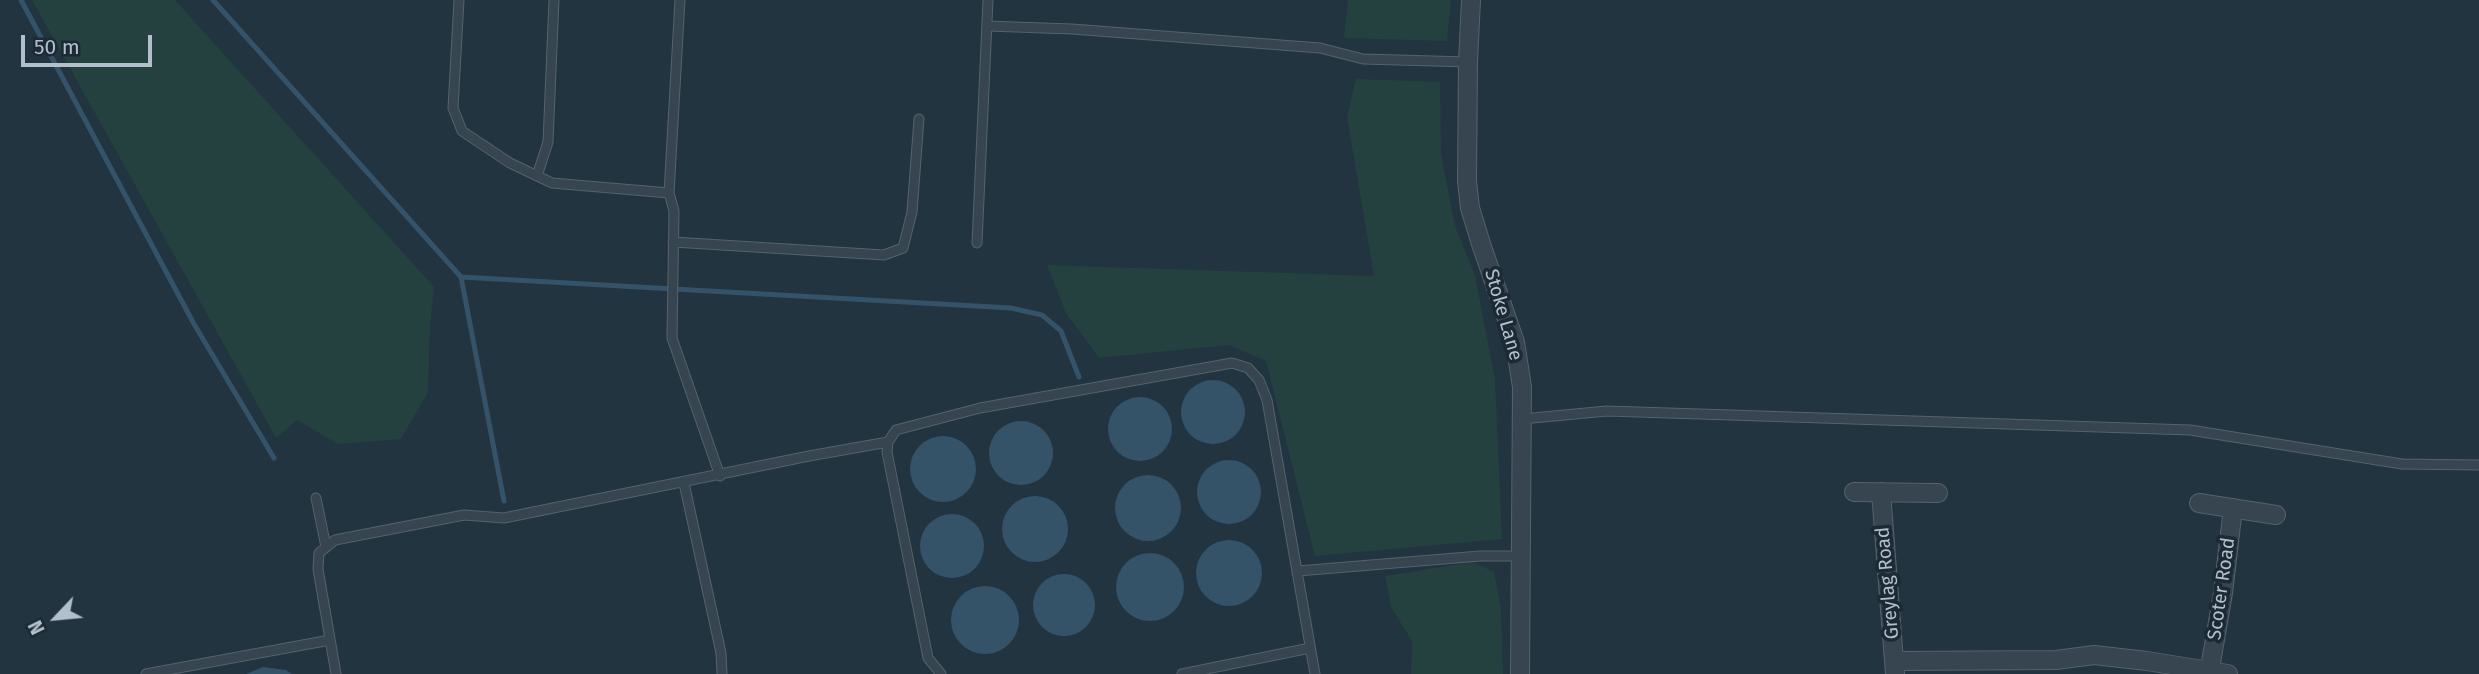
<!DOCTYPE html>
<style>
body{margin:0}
#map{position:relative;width:2479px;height:674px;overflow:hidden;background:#213440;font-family:"Fira Sans",sans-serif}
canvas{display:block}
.north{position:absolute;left:21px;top:583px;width:70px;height:70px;-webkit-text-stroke:5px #1b2a34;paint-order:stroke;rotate:244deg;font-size:19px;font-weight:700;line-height:28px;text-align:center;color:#b2c0cb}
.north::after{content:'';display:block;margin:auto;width:24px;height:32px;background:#b2c0cb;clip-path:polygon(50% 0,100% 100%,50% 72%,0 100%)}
.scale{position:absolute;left:21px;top:35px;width:131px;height:32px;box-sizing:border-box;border:4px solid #b2c0cb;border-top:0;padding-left:9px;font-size:21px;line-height:24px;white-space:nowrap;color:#b2c0cb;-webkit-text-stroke:5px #1b2a34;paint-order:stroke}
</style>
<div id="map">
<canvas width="2479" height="674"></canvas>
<div class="north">N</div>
<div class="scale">50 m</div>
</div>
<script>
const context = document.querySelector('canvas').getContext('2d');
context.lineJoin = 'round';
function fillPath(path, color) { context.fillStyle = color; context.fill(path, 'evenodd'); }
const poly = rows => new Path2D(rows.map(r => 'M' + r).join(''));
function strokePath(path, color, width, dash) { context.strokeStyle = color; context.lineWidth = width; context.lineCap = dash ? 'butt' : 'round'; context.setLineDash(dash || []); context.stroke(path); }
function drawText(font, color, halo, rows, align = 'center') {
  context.font = font + ' "Fira Sans",sans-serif'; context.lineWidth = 7; context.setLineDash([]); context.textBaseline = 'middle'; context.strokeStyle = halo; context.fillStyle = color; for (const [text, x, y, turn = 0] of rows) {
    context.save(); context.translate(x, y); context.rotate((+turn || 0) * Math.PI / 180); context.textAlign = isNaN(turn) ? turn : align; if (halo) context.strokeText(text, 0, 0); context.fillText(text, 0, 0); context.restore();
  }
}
fillPath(poly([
 [32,0,175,0,434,287,430,326,428,392,401,439,338,444,297,420,276,438],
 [1348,0,1451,0,1447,41,1344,38],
 [1356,79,1440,82,1441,153,1455,226,1475,275,1495,380,1502,539,1315,556,1266,361,1229,345,1099,358,1066,313,1047,265,1374,276,1347,117],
 [1473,562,1494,572,1501,608,1503,674,1411,674,1412,641,1391,607,1385,576]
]), '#24413f');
fillPath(poly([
 '1181 412a32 32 0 1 1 64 0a32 32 0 1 1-64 0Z',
 '1108 429a32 32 0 1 1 64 0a32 32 0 1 1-64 0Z',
 '989 453a32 32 0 1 1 64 0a32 32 0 1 1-64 0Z',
 '910 469a33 33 0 1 1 66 0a33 33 0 1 1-66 0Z',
 '1197 492a32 32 0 1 1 64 0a32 32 0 1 1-64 0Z',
 '1115 508a33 33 0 1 1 66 0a33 33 0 1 1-66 0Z',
 '1002 529a33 33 0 1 1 66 0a33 33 0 1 1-66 0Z',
 '920 546a32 32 0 1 1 64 0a32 32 0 1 1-64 0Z',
 '1196 573a33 33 0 1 1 66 0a33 33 0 1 1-66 0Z',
 '1116 587a34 34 0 1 1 68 0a34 34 0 1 1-68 0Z',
 '1033 605a31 31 0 1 1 62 0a31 31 0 1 1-62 0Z',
 '951 620a34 34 0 1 1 68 0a34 34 0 1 1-68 0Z',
 [263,667,286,670,292,674,246,674]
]), '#345369');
strokePath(poly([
 [21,0,194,324,274,458],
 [213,0,461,277,504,501],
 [461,277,1011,308,1042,315,1061,331,1079,377]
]), '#345369', 5);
const lane = poly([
 [459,0,453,108,462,131,510,163,552,183,669,193],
 [680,0,669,193,674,211,672,338,720,476],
 [987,26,1072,29,1320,48,1363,59,1468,62],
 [537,176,548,142,554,0],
 [673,242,884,255,903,248,912,212,919,119],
 [977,243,988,0],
 [1522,419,1607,411,2190,430,2402,464,2479,465],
 [684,483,721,653,722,674],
 [316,498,326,547],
 [1298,571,1480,556,1520,556],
 [146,674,330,640],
 [336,674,318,569,319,553,335,540,464,515,504,518,809,456,888,442],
 [941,674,928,658,887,452,888,442,896,430,980,408,1232,363,1248,368,1259,380,1267,400,1315,674],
 [1182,674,1310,648]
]);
const street = poly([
 [1471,0,1468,62,1467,181,1470,208,1481,244,1515,342,1522,387,1520,674],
 [1854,492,1938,493],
 [1881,492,1895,674],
 [2199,503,2276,515],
 [1895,661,2056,660,2094,655,2147,661,2228,674],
 [2209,674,2223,593,2233,508]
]);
strokePath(lane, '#54636d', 11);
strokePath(street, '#54636d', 20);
strokePath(lane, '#36454f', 9);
strokePath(street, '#36454f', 18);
drawText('19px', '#b2c0cb', '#1b2a34', [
 ["Stoke Lane",1503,315,74],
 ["Greylag Road",1888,583,-95],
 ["Scoter Road",2222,589,-82]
]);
</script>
